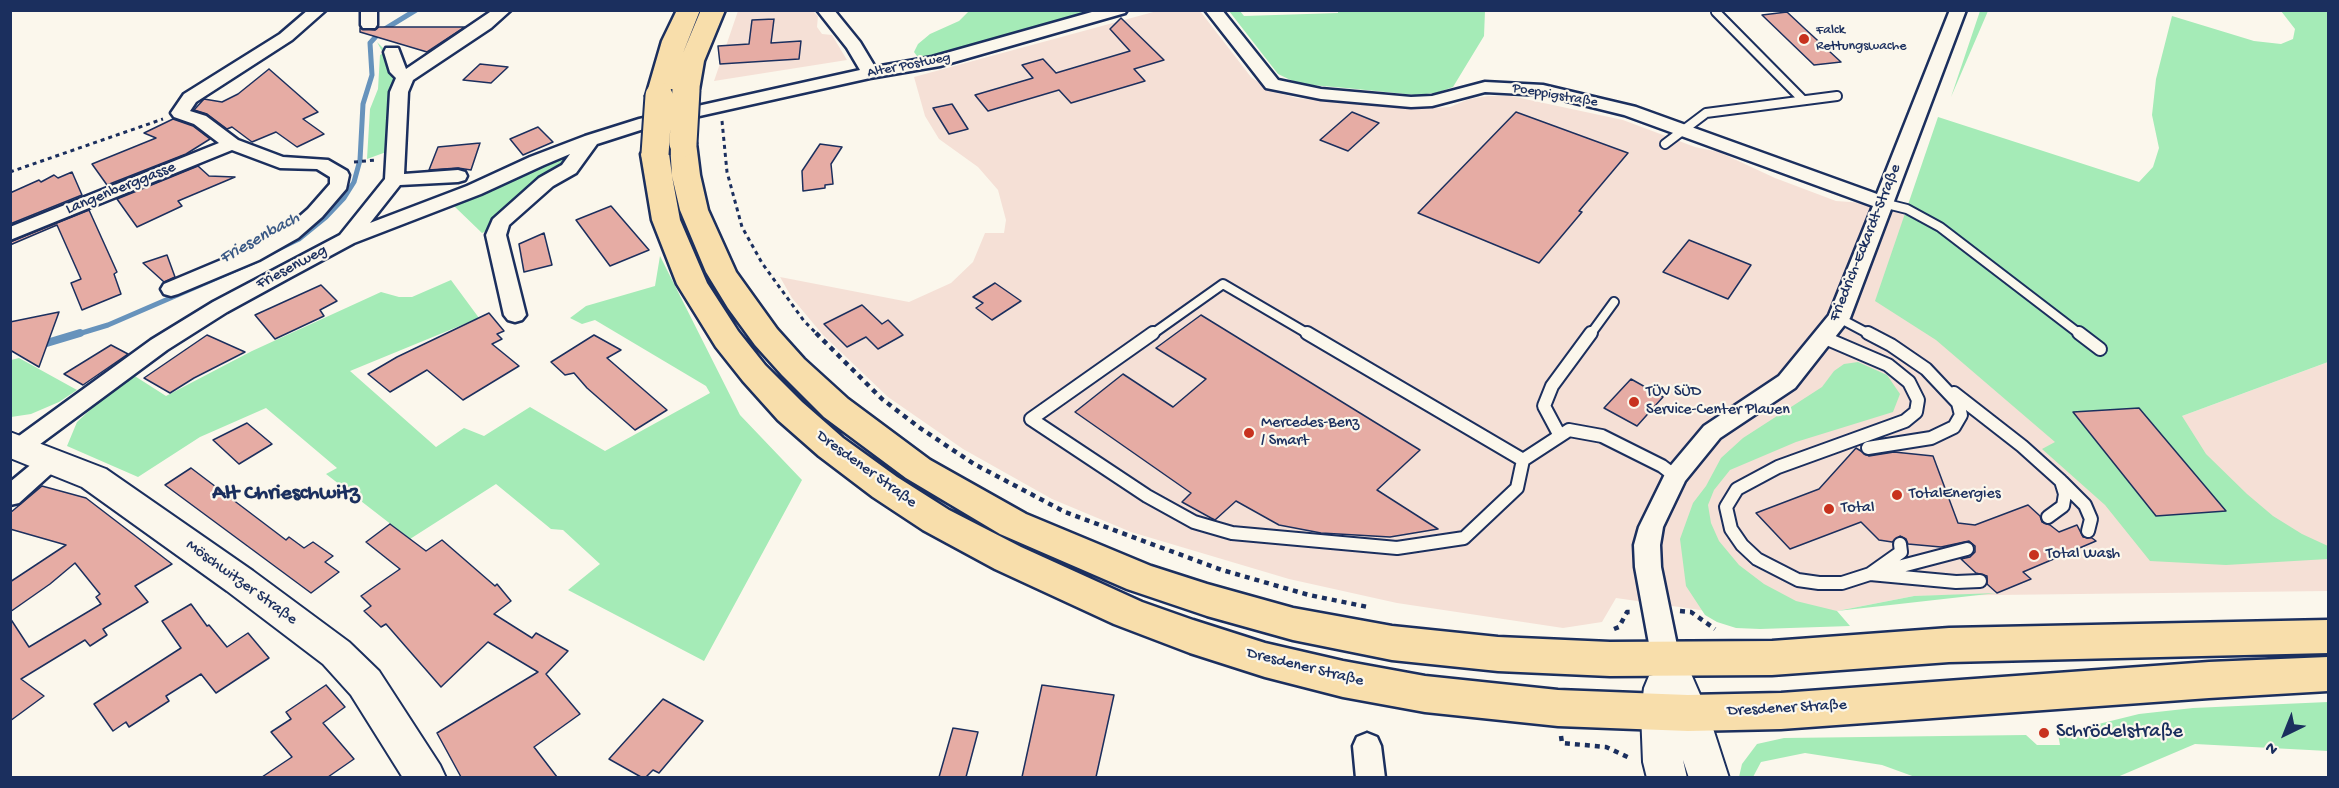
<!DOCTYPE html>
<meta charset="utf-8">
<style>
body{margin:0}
#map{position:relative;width:2339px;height:788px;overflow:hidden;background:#fbf7ec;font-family:"Gochi Hand",sans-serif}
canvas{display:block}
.frame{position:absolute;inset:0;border:12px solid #1b2f5e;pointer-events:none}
.north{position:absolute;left:2255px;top:704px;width:60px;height:60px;-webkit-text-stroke:4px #fbf7ec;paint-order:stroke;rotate:223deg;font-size:16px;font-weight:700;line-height:24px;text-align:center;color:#1b2f5e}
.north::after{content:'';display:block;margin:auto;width:21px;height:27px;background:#1b2f5e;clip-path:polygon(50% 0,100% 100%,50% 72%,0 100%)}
</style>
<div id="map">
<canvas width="2339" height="788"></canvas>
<div class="frame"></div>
<div class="north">N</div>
</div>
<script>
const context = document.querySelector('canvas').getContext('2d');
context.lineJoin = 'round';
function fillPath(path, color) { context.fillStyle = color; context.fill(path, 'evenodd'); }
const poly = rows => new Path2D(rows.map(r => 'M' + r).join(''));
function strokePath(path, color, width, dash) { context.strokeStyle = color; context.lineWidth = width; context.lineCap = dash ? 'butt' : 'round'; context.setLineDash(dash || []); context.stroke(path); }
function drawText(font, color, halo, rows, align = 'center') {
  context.font = font + ' "Gochi Hand",sans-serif'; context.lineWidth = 4.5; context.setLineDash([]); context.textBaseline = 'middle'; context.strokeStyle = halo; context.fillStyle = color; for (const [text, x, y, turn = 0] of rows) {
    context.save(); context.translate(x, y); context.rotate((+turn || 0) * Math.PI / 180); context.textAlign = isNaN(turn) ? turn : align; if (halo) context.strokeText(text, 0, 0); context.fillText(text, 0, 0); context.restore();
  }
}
fillPath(poly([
 [738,11,813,11,818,16,817,27,822,34,832,35,847,60,714,81],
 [1157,11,1200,11,1251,77,1271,91,1297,98,1418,109,1450,107,1469,99,1488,96,1511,96,1623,120,1695,147,1719,152,1775,178,1836,201,1909,206,2182,416,2328,362,2328,591,1914,596,1837,611,1749,617,1616,598,1602,622,1563,628,1397,603,1289,579,1131,532,1052,499,963,449,888,397,823,335,792,298,780,277,909,302,951,283,973,262,985,233,1004,233,1006,220,998,190,978,167,939,139,925,116,914,77]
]), '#f5e0d6');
fillPath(poly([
 [1338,10,1485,11,1484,36,1453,87,1436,93,1415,95,1346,88,1299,84,1278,74,1229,11,1240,11,1244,16,1338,13],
 [969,11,1111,11,963,53,922,59,917,56,914,52,918,44,930,34,959,21],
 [1980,11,1988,11,1951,97],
 [2281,11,2328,11,2328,362,2182,416,2206,454,2247,494,2273,516,2302,534,2328,546,2328,559,2226,565,2150,561,2105,505,2042,449,2055,442,1936,340,1875,301,1938,117,2139,182,2153,167,2159,148,2152,115,2156,79,2172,16,2254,41,2281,44,2293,39,2295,29],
 [377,42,388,53,396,83,389,151,367,159,370,109,378,89,380,55,383,53],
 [560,159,566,162,564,167,525,192,503,209,493,228,482,233,454,206,397,228],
 [660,256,740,415,802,480,704,661,568,590,600,564,563,530,551,529,496,484,410,539,326,474,337,468,266,408,200,437,138,477,67,446,77,422,130,373,166,396,252,351,381,292,399,297,412,297,451,280,479,318,350,371,436,447,464,428,484,436,530,407,605,451,710,393,706,386,595,320,582,324,570,318,586,306,655,286],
 [19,358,77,390,59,402,31,414,11,417,11,360],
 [1858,362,1887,375,1900,394,1893,412,1796,442,1730,470,1714,490,1708,505,1711,523,1719,541,1739,565,1764,584,1796,601,1837,611,1914,596,1997,593,1837,611,1850,626,1760,629,1736,628,1717,622,1705,615,1686,586,1680,539,1693,503,1706,486,1721,458,1743,438,1822,387,1834,371,1844,364],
 [2328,702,2328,751,2195,744,2115,778,1915,777,1882,765,1805,753,1761,762,1753,777,1739,777,1742,764,1757,744,1784,738,2026,735,2037,745,2060,745,2058,734,2139,714,2193,708]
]), '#a5ebb7');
strokePath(poly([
 [268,254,299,239,326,217,344,198,354,182,360,160,363,104,372,75,370,43,380,32,416,10],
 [75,335,108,325,256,261]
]), '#6793bc', 5);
strokePath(poly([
 [40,345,80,333]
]), '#6793bc', 8);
const building = poly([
 [1787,12,1803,27,1841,62,1814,65,1762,15,1787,12],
 [1121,18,1164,60,1134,69,1145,81,1071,103,1059,90,988,111,975,95,1033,78,1022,65,1043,59,1056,73,1130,51,1110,29,1121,18],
 [774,19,771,43,801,41,799,59,720,64,718,46,749,44,752,20,774,19],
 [379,27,465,27,427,52,360,32,360,28,375,30,379,27],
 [480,64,508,67,491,83,463,80,480,64],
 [269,69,318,112,303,119,324,134,297,147,276,132,252,142,232,127,227,129,207,114,194,110,204,99,222,102,238,94,269,69],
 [952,104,968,129,949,134,933,108,952,104],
 [1352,112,1379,123,1348,151,1320,140,1352,112],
 [1516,112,1628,153,1579,211,1582,212,1539,263,1418,213,1516,112],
 [173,119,193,126,210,139,186,154,107,185,92,164,156,138,144,133,173,119],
 [538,127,553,142,523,155,510,139,538,127],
 [480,143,471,170,458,168,429,170,438,147,480,143],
 [820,144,842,147,831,164,833,184,825,185,825,188,803,191,802,171,820,144],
 [198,166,209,176,235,177,178,201,182,206,137,227,117,199,198,166],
 [72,172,82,195,10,224,10,193,39,180,41,182,54,175,58,178,72,172],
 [611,206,649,250,610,266,576,220,611,206],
 [89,210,117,272,114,274,121,294,82,310,71,283,81,279,57,225,10,245,10,242,89,210],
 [544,233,552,265,524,272,519,244,544,233],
 [1689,240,1751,265,1728,299,1663,272,1689,240],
 [167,255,175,277,164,282,143,263,167,255],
 [995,283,1021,301,992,320,976,308,983,303,973,297,995,283],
 [321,285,337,301,320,310,324,316,275,339,255,315,321,285],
 [862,305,882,324,888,320,903,335,878,349,866,337,847,347,824,324,862,305],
 [59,312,39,367,10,350,10,322,59,312],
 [489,313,504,331,497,334,502,339,492,344,519,366,463,400,427,370,390,392,368,374,397,357,489,313],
 [1201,315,1420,450,1377,490,1438,529,1390,537,1321,533,1279,525,1236,501,1215,520,1211,518,1182,502,1191,493,1075,412,1123,374,1173,407,1206,379,1156,348,1201,315],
 [207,335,245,352,194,378,170,393,144,378,207,335],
 [594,335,621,350,607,358,667,410,635,430,587,388,574,373,565,375,551,362,594,335],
 [111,345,128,354,83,385,64,374,111,345],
 [1631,379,1663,397,1637,426,1604,408,1631,379],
 [2139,408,2226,511,2156,516,2073,412,2139,408],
 [247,423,272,444,239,464,213,440,247,423],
 [1856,448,1869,456,1894,452,1933,456,1958,523,1975,525,2028,505,2040,516,2042,522,2050,525,2059,532,2077,525,2083,537,2092,538,2096,541,2023,572,2031,579,1997,593,1987,584,1987,576,1976,573,1961,559,1970,557,1975,552,1975,546,1969,541,1941,547,1908,544,1906,539,1900,536,1892,542,1879,540,1861,522,1790,549,1756,513,1819,489,1856,448],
 [191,468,286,540,289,537,304,548,313,542,333,556,325,562,339,572,311,593,165,485,191,468],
 [42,486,86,498,172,564,135,586,148,602,103,629,107,635,90,646,85,640,21,679,44,696,10,721,10,618,29,647,101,604,96,597,100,594,75,563,50,584,10,612,10,582,66,545,10,529,10,513,42,486],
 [390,524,426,551,442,540,495,586,497,584,511,601,494,614,532,638,536,633,568,651,546,674,580,714,534,747,557,777,461,777,437,733,538,672,488,642,441,687,386,624,381,627,364,611,371,606,361,596,400,569,366,542,390,524],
 [191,604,207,626,209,625,227,647,248,633,269,658,216,693,201,674,166,696,169,701,129,727,126,722,113,731,94,704,181,648,162,621,191,604],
 [326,685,345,707,323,723,354,759,328,777,262,777,292,757,271,732,291,719,286,712,326,685],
 [1042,685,1114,695,1096,777,1022,777,1042,685],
 [663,699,703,721,659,773,653,770,646,777,641,777,609,759,663,699],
 [953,728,978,732,966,777,939,777,953,728]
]);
fillPath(building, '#e6aca4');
strokePath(building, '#1b2f5e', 1.5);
const serviceFar1 = poly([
 [1716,12,1803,100],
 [1665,144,1706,113,1837,96],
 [1883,203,1907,209,1940,227,2081,335],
 [1839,318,1871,335],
 [1151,335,1223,284,1310,335],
 [1590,335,1614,302]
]);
const service = poly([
 [1153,333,1031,419,1147,496,1194,522,1232,533,1397,548,1464,538,1517,488,1523,460],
 [1307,333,1523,460],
 [2079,333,2100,349],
 [1825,338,1888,365,1909,382,1918,400,1916,412,1905,421,1778,467,1737,489,1726,507,1731,529,1742,545,1757,559,1798,580,1819,583,1842,583,1870,574,1901,552,1900,544],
 [1954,393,2022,446,2061,481,2065,494,2063,506,2048,517],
 [1560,436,1544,406,1552,386,1591,333],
 [1868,448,1931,438,1954,427,1961,415,1958,403,1926,369,1891,345,1868,333],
 [1523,460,1569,430,1602,436,1662,466,1675,476],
 [2062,482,2085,505,2091,519,2088,531],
 [1879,572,1967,549],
 [1870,574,1956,582,1980,581]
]);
const minor = poly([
 [308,10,326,10,292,40,196,102,190,111,206,116,238,140,283,157,328,160,347,171,349,175,346,189,322,217,298,238,259,260,178,294,171,296,164,294,161,289,164,284,245,250,284,230,308,209,330,184,330,177,317,169,280,168,232,150,10,240,10,227,219,143,194,124,174,117,171,113,184,94,280,34,308,10],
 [361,10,377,10,377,25,375,28,363,28,361,25,361,10],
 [493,10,511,10,491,28,413,80,408,92,404,174,458,170,465,172,467,176,465,180,458,182,400,185,370,223,467,186,530,157,585,136,639,119,860,70,847,48,817,10,834,10,860,42,875,67,932,57,1099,10,1127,10,1125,13,940,66,870,78,650,127,597,144,576,173,553,186,509,225,506,235,526,315,522,320,515,322,508,320,504,315,486,235,493,219,539,178,562,165,570,154,544,165,481,194,354,243,291,277,227,312,167,350,28,453,20,456,12,453,12,441,151,340,213,302,340,235,385,179,390,92,396,78,390,72,384,52,386,48,398,48,406,69,493,10],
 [1205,10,1222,10,1278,80,1321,89,1411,97,1432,96,1485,82,1543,85,1636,107,1877,194,1950,10,1966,10,1850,318,1795,388,1720,438,1685,481,1663,527,1660,545,1661,567,1680,660,1676,668,1666,672,1656,668,1652,660,1635,567,1634,545,1639,527,1667,470,1704,426,1779,376,1829,315,1873,206,1624,115,1543,95,1485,92,1432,106,1411,107,1321,99,1266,88,1205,10],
 [53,450,61,453,65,459,61,465,19,503,10,505,10,482,45,453,53,450],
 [1367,733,1377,737,1381,746,1385,778,1356,778,1353,746,1357,737,1367,733]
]);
const secondary = poly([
 [10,432,106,469,253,571,349,642,379,671,440,765,446,778,403,778,351,695,323,664,227,591,82,487,10,458,10,432],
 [1666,644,1679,648,1685,660,1708,713,1729,778,1689,778,1683,760,1687,778,1647,778,1643,762,1641,712,1644,688,1649,676,1653,675,1647,660,1653,648,1666,644]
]);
const primary = poly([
 [677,10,700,10,683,53,701,10,725,10,704,61,699,90,695,95,686,98,677,95,673,90,668,101,659,104,650,101,646,96,662,41,677,10],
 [683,135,692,137,696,143,700,175,708,210,736,272,777,329,804,359,848,399,930,460,1026,514,1151,566,1207,584,1293,608,1392,626,1498,637,1610,642,1772,641,1949,628,2328,620,2328,653,1949,662,1772,675,1610,676,1498,671,1392,660,1293,640,1207,616,1127,589,1000,534,906,478,824,417,782,375,755,345,728,308,706,272,680,210,672,176,680,220,707,283,738,331,765,365,802,402,843,438,897,477,949,510,1021,547,1142,602,1193,620,1265,643,1343,661,1425,676,1558,690,1688,695,1781,693,2209,662,2328,657,2328,691,2209,698,1781,729,1688,731,1558,726,1425,712,1343,697,1265,677,1190,653,1114,624,995,569,923,530,873,497,819,456,778,420,743,381,716,347,677,284,652,220,641,154,645,148,655,146,665,148,669,154,672,175,670,143,674,137,683,135]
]);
strokePath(serviceFar1, '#1b2f5e', 12);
strokePath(service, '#1b2f5e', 16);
strokePath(minor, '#1b2f5e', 5);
strokePath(secondary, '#1b2f5e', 4);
strokePath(primary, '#1b2f5e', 5);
strokePath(poly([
 [722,121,727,172,742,227,762,263,804,321,818,335],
 [354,162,377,160],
 [10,172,163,119]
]), '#1b2f5e', 3, [4, 4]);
strokePath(poly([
 [816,333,882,399,920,428,974,464,1065,512,1222,570,1309,595,1368,607],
 [1680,611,1691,612,1715,629],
 [1614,629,1619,627,1627,612,1634,612],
 [1561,736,1562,743,1606,747,1632,759]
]), '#1b2f5e', 4.5, [5, 5]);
strokePath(serviceFar1, '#fbf7ec', 8);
strokePath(service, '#fbf7ec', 12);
fillPath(minor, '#fbf7ec');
fillPath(secondary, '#fbf7ec');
fillPath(primary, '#f8deab');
const primaryBridge = poly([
 [683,143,686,90],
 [655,154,659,96]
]);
strokePath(primaryBridge, '#1b2f5e', 31, []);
strokePath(primaryBridge, '#f8deab', 27);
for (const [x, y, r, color] of [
 [1804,39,6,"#c8321e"],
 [1634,402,6,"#c8321e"],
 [1249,433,6,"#c8321e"],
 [1897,495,6,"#c8321e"],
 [1829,509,6,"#c8321e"],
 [2034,555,6,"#c8321e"],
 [2044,733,6,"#c8321e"]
]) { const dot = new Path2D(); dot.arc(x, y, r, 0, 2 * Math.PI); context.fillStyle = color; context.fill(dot); strokePath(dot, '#fbf7ec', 2); }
drawText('14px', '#1b2f5e', '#fbf7ec', [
 ["Falck",1816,31],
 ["Rettungswache",1816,47]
], 'left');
drawText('14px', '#1b2f5e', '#fbf7ec', [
 ["Alter Postweg",909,66,-11],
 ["Poeppigstraße",1555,96,10]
]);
drawText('16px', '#1b2f5e', '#fbf7ec', [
 ["Langenberggasse",121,189,-22],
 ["Friedrich-Eckardt-Straße",1866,243,-68],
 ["Friesenweg",292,268,-28],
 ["Dresdener Straße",866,470,36],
 ["Möschwitzer Straße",241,583,36],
 ["Dresdener Straße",1305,668,14],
 ["Dresdener Straße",1787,709,-3]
]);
drawText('16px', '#1b2f5e', '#fbf7ec', [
 ["TÜV SÜD",1646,393],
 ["Service-Center Plauen",1646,411],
 ["Mercedes-Benz",1261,424],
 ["/ Smart",1261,442],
 ["TotalEnergies",1909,495],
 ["Total",1841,509],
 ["Total Wash",2046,555]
], 'left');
drawText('italic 18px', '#3a5985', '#fbf7ec', [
 ["Friesenbach",260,239,-29]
]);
drawText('20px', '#1b2f5e', '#fbf7ec', [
 ["Schrödelstraße",2056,733]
], 'left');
drawText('bold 22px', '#1b2f5e', '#fbf7ec', [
 ["Alt Chrieschwitz",286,495]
]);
</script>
